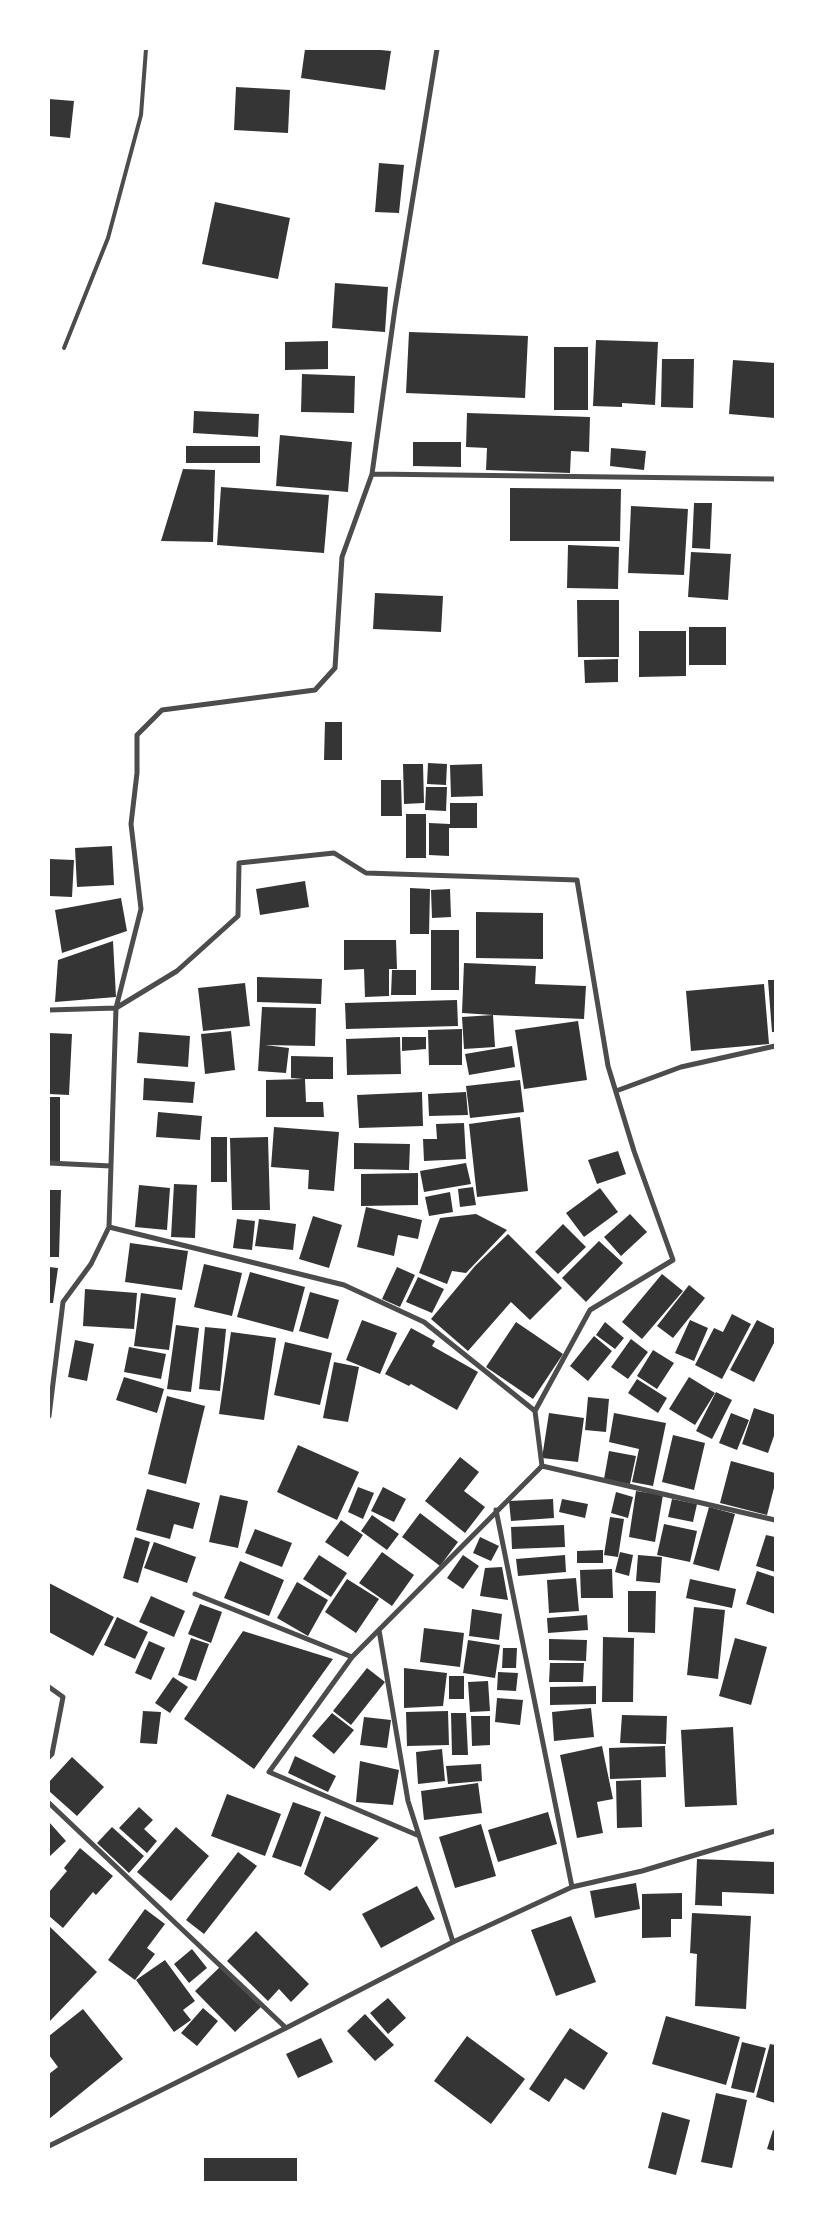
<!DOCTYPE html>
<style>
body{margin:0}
#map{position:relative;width:824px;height:2240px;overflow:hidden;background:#fff;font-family:"Roboto Serif",serif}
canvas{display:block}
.frame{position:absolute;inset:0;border:50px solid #fff;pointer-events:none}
</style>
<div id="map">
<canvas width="824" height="2240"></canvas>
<div class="frame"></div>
</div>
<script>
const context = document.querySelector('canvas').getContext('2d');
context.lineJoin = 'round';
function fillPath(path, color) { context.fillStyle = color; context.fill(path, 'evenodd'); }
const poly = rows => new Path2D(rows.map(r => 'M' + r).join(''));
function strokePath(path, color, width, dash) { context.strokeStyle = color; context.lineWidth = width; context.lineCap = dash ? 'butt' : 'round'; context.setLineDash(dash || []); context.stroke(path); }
fillPath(poly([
 [305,49,370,49,391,51,385,90,301,78],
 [236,87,290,90,288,133,234,130],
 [49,99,74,101,70,138,49,136],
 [379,163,404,165,399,213,375,212],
 [215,202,290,218,278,279,202,264],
 [335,283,388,287,385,332,332,328],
 [409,332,528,336,525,398,406,393],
 [596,340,658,342,655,405,622,403,622,407,593,406],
 [328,341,328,369,285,370,285,342],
 [554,347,588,347,588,410,554,410],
 [662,359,694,359,693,408,661,407],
 [733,360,775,363,775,418,729,414],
 [302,374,355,376,354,413,301,412],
 [194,411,259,414,258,437,193,433],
 [467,413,590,417,589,452,571,451,570,473,486,470,487,448,466,447],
 [280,435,352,442,348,492,276,486],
 [413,442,461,442,461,467,413,466],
 [186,446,260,446,260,463,186,463],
 [611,448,646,451,644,470,610,466],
 [183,469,215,470,213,542,161,541],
 [221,487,329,495,324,553,217,545],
 [510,488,621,489,620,541,510,541],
 [694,503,712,503,710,549,692,548],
 [631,506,688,509,684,575,628,573],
 [568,545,619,547,618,589,567,588],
 [691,552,731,554,728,600,688,597],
 [375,593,443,596,441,632,373,629],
 [577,600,619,600,619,657,578,657],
 [689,627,726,627,726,665,689,665],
 [639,631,686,631,686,676,639,677],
 [618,659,618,682,585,683,584,660],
 [325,722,342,722,342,760,324,760],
 [428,763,447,764,446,785,427,784],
 [403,764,423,764,424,803,404,804],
 [482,764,483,796,451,797,450,765],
 [381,780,401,780,402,816,381,816],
 [426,787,447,787,446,811,425,810],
 [450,803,477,803,477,828,449,828,449,856,429,855,429,823,450,824],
 [406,814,426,814,426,858,406,858],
 [112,846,114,885,77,887,75,848],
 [49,859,74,860,72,897,49,896],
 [305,881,309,907,260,915,256,889],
 [410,888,430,889,429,934,410,934],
 [450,889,451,917,432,918,431,890],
 [121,898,127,931,62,953,55,910],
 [476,912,543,913,543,959,476,958],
 [431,930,459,930,459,990,431,990],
 [344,940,396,940,397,969,389,969,389,996,365,997,364,969,344,970],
 [113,941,116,997,55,1002,58,960],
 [464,963,536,966,535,984,586,986,584,1019,493,1015,495,1047,464,1049,462,1017,493,1015,462,1013],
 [392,970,416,970,416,995,391,995],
 [257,977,322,979,321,1004,257,1002],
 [768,980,775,980,775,1032,772,1032],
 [245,983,250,1026,203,1031,198,988],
 [764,984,769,1044,691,1051,686,991],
 [457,1000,458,1026,346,1029,345,1003],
 [262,1007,316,1008,315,1046,265,1045,289,1048,286,1073,258,1071],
 [578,1021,587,1080,524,1089,515,1030],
 [462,1029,462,1065,429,1065,428,1030],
 [231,1031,235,1070,205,1074,201,1034],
 [139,1032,190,1036,188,1067,137,1063],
 [49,1033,72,1034,69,1095,49,1094],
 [400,1037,401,1074,347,1075,346,1039],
 [402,1037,426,1037,426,1049,402,1051],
 [512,1046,515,1067,469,1075,465,1054],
 [291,1056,333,1057,333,1079,305,1079,306,1102,323,1102,324,1117,266,1117,266,1080,303,1079,291,1078],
 [144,1078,195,1082,193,1103,143,1100],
 [520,1080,524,1112,470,1118,466,1086],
 [422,1092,423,1126,359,1128,357,1095],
 [466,1092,468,1115,429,1116,428,1094],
 [49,1097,60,1097,60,1161,49,1161],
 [158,1112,202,1116,200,1140,156,1137],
 [520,1117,528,1191,477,1197,469,1124],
 [464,1123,466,1159,424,1161,423,1139,437,1139,436,1124],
 [274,1127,339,1132,334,1191,308,1189,309,1170,271,1167],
 [211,1137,227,1137,227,1182,211,1182],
 [268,1137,270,1210,232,1210,230,1138],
 [354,1143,410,1144,409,1170,354,1169],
 [618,1151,626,1174,597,1184,588,1160],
 [466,1163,471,1184,424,1192,420,1171],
 [418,1173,418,1205,361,1206,361,1174],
 [174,1184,197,1185,195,1238,171,1237],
 [139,1185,170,1188,167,1230,135,1227],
 [473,1187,476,1205,460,1207,458,1189],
 [600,1188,618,1212,584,1237,566,1213],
 [49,1190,61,1190,59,1257,49,1257],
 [450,1192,453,1212,429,1216,425,1197],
 [366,1207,422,1220,418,1239,398,1235,394,1256,357,1247],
 [476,1214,507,1230,466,1273,452,1271,447,1284,419,1273,440,1218],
 [630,1214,647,1232,621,1256,604,1237],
 [313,1216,342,1225,329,1268,299,1259],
 [237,1219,255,1221,252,1250,233,1248],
 [259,1219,296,1224,293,1250,255,1246],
 [563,1224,586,1247,558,1274,535,1252],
 [508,1234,562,1288,530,1320,511,1302,468,1351,431,1319,475,1266],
 [599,1241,623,1263,586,1302,562,1278],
 [130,1243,188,1251,182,1290,125,1282],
 [204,1264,242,1273,232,1316,194,1307],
 [49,1267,58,1268,53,1303,49,1303],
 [397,1267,415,1275,400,1307,382,1299],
 [250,1272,305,1287,293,1332,237,1317],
 [662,1274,683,1291,642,1339,622,1322],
 [418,1277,444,1289,432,1313,406,1302],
 [689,1285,705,1298,673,1338,657,1326],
 [85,1289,137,1293,134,1329,83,1326],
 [310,1292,339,1300,328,1339,299,1331],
 [141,1293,176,1298,169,1350,134,1346],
 [732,1314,751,1324,722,1379,695,1365,714,1328,723,1332],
 [362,1320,397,1333,380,1374,346,1360],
 [690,1320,708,1328,694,1361,675,1353],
 [757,1320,775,1329,775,1341,754,1382,730,1370],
 [516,1322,563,1354,533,1399,486,1367],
 [605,1322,624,1338,615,1349,596,1335],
 [176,1325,199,1328,191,1392,167,1389],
 [205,1327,226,1329,220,1391,199,1389],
 [411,1328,435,1341,432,1346,478,1372,457,1410,411,1384,409,1386,385,1374],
 [231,1332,276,1338,264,1420,219,1414],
 [594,1336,612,1351,588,1381,570,1366],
 [631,1339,648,1352,628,1379,611,1367],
 [75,1340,94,1344,87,1381,68,1377],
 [285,1342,332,1353,320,1405,274,1395],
 [129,1347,166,1354,161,1379,124,1372],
 [653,1350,674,1363,657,1389,637,1376],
 [334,1362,359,1367,348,1422,323,1418],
 [124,1377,164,1389,157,1413,116,1400],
 [689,1377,715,1393,695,1425,669,1409],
 [637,1379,667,1398,658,1413,628,1393],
 [716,1392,732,1400,712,1439,696,1431],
 [167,1396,205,1406,186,1484,148,1474],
 [588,1397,609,1399,606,1432,585,1430],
 [754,1408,775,1415,775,1433,768,1453,742,1444],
 [549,1413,584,1418,578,1462,542,1458],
 [614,1413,666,1423,653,1486,632,1482,639,1449,609,1442],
 [731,1413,749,1420,737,1450,719,1443],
 [673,1435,705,1443,694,1490,662,1482],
 [298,1445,359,1472,337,1520,277,1492],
 [609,1451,636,1456,630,1484,604,1479],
 [460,1457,479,1472,464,1491,485,1507,465,1533,425,1501],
 [731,1461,775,1473,775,1484,767,1515,720,1503],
 [358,1487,374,1493,363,1519,348,1512],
 [383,1487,406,1499,394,1522,371,1511],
 [147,1489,200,1503,193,1529,174,1524,170,1539,136,1530],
 [636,1491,663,1495,655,1542,629,1537],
 [616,1492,633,1497,628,1518,611,1513],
 [220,1495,248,1501,238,1548,209,1542],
 [553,1499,554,1518,511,1521,509,1501],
 [562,1499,588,1504,585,1518,559,1512],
 [672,1499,697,1504,693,1522,668,1517],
 [709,1507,735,1514,719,1571,693,1564],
 [420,1513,458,1542,440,1566,402,1537],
 [372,1515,399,1534,387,1550,361,1531],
 [610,1517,624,1519,618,1557,604,1555],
 [341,1520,363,1535,348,1557,325,1542],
 [664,1524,697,1531,690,1562,657,1555],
 [564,1525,565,1547,512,1549,511,1527],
 [255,1529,292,1543,282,1567,245,1553],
 [766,1535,775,1537,775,1572,756,1566],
 [135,1537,150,1542,138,1583,123,1578],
 [480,1537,499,1546,491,1561,473,1553],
 [154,1542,196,1557,187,1583,144,1568],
 [603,1550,603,1563,577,1563,577,1551],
 [382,1552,414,1575,392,1606,359,1583],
 [620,1552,633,1555,629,1576,615,1572],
 [319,1555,347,1573,331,1597,303,1579],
 [463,1555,479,1566,463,1589,447,1578],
 [565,1555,566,1572,518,1576,516,1559],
 [638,1555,662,1557,660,1583,636,1581],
 [240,1561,284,1580,269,1616,224,1598],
 [502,1567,508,1600,480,1596,485,1568],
 [612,1569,613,1598,581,1598,580,1570],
 [757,1571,775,1577,775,1614,746,1604],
 [576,1578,579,1611,549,1613,547,1580],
 [347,1579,379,1599,356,1633,325,1612],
 [690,1579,736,1589,732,1608,686,1598],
 [297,1582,328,1600,308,1636,277,1618],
 [49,1583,114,1617,93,1656,49,1632],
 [628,1591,656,1591,655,1633,628,1632],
 [151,1596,185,1611,174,1637,139,1622],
 [200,1604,222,1612,211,1643,188,1634],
 [694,1607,725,1610,718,1679,687,1675],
 [472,1609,502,1614,499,1640,469,1636],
 [587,1615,588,1630,548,1633,547,1618],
 [117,1617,148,1632,135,1659,104,1645],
 [424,1628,464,1633,460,1667,420,1662],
 [243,1631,333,1659,254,1769,184,1719],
 [603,1637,634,1638,633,1702,602,1702],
 [191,1638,209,1644,196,1681,178,1675],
 [735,1638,767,1647,751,1705,719,1696],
 [549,1639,587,1640,586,1661,549,1660],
 [468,1640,500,1645,495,1678,463,1673],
 [149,1641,165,1648,151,1680,135,1673],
 [503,1648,517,1648,516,1668,502,1668],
 [550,1663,584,1663,583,1682,549,1682],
 [367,1668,385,1682,351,1725,333,1711],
 [404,1668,447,1673,443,1706,404,1708],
 [498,1672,518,1673,516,1691,497,1690],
 [449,1676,464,1676,464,1699,449,1699],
 [173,1677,188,1687,170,1713,155,1703],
 [488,1681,490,1711,470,1712,468,1682],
 [596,1686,596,1704,550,1705,550,1687],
 [497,1698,523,1700,520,1725,495,1722],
 [591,1708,594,1737,554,1741,552,1712],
 [143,1711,161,1712,157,1744,140,1743],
 [448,1711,449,1745,407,1746,406,1712],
 [332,1713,354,1730,334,1754,312,1736],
 [451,1713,466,1713,468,1755,452,1755],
 [622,1715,667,1716,666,1744,620,1743],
 [471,1716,490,1716,490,1745,472,1746],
 [364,1717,391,1720,387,1748,360,1745],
 [733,1727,737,1805,685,1807,681,1730],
 [602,1746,613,1799,597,1802,603,1833,577,1838,560,1755],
 [665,1746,666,1777,610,1779,609,1748],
 [442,1749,445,1781,418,1784,416,1752],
 [295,1756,336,1776,328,1792,288,1773],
 [72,1757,104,1787,77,1816,49,1791,49,1782],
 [360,1761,399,1770,393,1805,356,1802],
 [481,1764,482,1781,448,1784,446,1766],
 [641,1780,642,1827,617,1828,616,1781],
 [478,1783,482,1813,424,1820,421,1791],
 [227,1794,281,1814,265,1856,211,1836],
 [293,1802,321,1812,301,1867,272,1857],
 [139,1807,153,1820,144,1829,157,1841,147,1853,119,1828],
 [548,1812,557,1844,498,1862,488,1830],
 [325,1816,379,1838,330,1891,304,1874],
 [49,1822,66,1841,49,1857],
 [481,1824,496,1876,455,1888,439,1837],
 [112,1827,144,1856,129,1873,97,1843],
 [176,1827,209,1856,171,1901,137,1872],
 [80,1848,113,1876,96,1895,93,1892,63,1928,49,1916,49,1892,67,1871,64,1868],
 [238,1852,257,1866,204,1934,186,1920],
 [697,1859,775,1862,774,1894,722,1892,722,1906,695,1905],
 [636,1883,640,1909,595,1918,590,1891],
 [417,1886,435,1919,381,1948,362,1914],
 [682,1893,682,1919,671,1919,671,1937,642,1938,642,1894],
 [145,1909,165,1924,147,1948,155,1954,135,1980,108,1960],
 [692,1913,751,1916,746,2009,695,2006,697,1954,690,1953],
 [571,1916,596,1982,556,1996,531,1930],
 [49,1926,97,1972,49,2022],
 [256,1931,309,1984,291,2002,279,1989,268,2001,227,1961],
 [192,1949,207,1968,189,1983,174,1964],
 [165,1960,195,2001,183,2010,191,2020,174,2032,136,1980],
 [222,1965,262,2006,235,2032,195,1991],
 [388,1998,406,2018,388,2034,370,2013],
 [203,2008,218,2021,197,2046,181,2033],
 [83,2009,123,2059,49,2119,49,2074,58,2067,49,2055,49,2036],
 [365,2014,394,2045,375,2061,347,2031],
 [666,2016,740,2037,726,2085,652,2064],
 [570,2028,608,2053,584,2090,565,2078,549,2102,529,2089],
 [467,2036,525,2079,491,2124,434,2081],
 [321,2038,333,2062,298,2078,286,2054],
 [742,2042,766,2048,754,2093,731,2088],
 [770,2044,775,2045,775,2103,756,2097],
 [716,2093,747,2100,732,2168,701,2162],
 [662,2112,690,2120,676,2175,648,2168],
 [773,2130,775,2131,775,2151,767,2149],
 [204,2158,297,2158,297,2181,204,2181]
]), '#353535');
strokePath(poly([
 [64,348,108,238,141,115,146,49]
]), '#4c4c4c', 4);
strokePath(poly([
 [372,474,775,479],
 [49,1010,116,1008,177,971,238,916,239,863,334,853,366,873,577,880,608,1066,634,1151,673,1260,590,1310,535,1411,542,1466,352,1657,269,1772,417,1835],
 [616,1091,681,1067,775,1046],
 [49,1163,111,1166],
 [109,1227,344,1285,424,1322,535,1411],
 [49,1416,63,1302,91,1264,109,1227,116,1008,141,909,131,824,137,773,137,735,162,710,315,690,335,668,342,557,372,474,395,308,437,49],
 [542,1466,775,1520],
 [496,1510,572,1887],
 [195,1594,352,1657],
 [379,1630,408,1801,453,1942],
 [49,1687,63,1697,52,1754,49,1757],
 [49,1803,286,2028],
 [49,2146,286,2028,453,1942,572,1887,642,1871,775,1831]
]), '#4c4c4c', 5);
</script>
